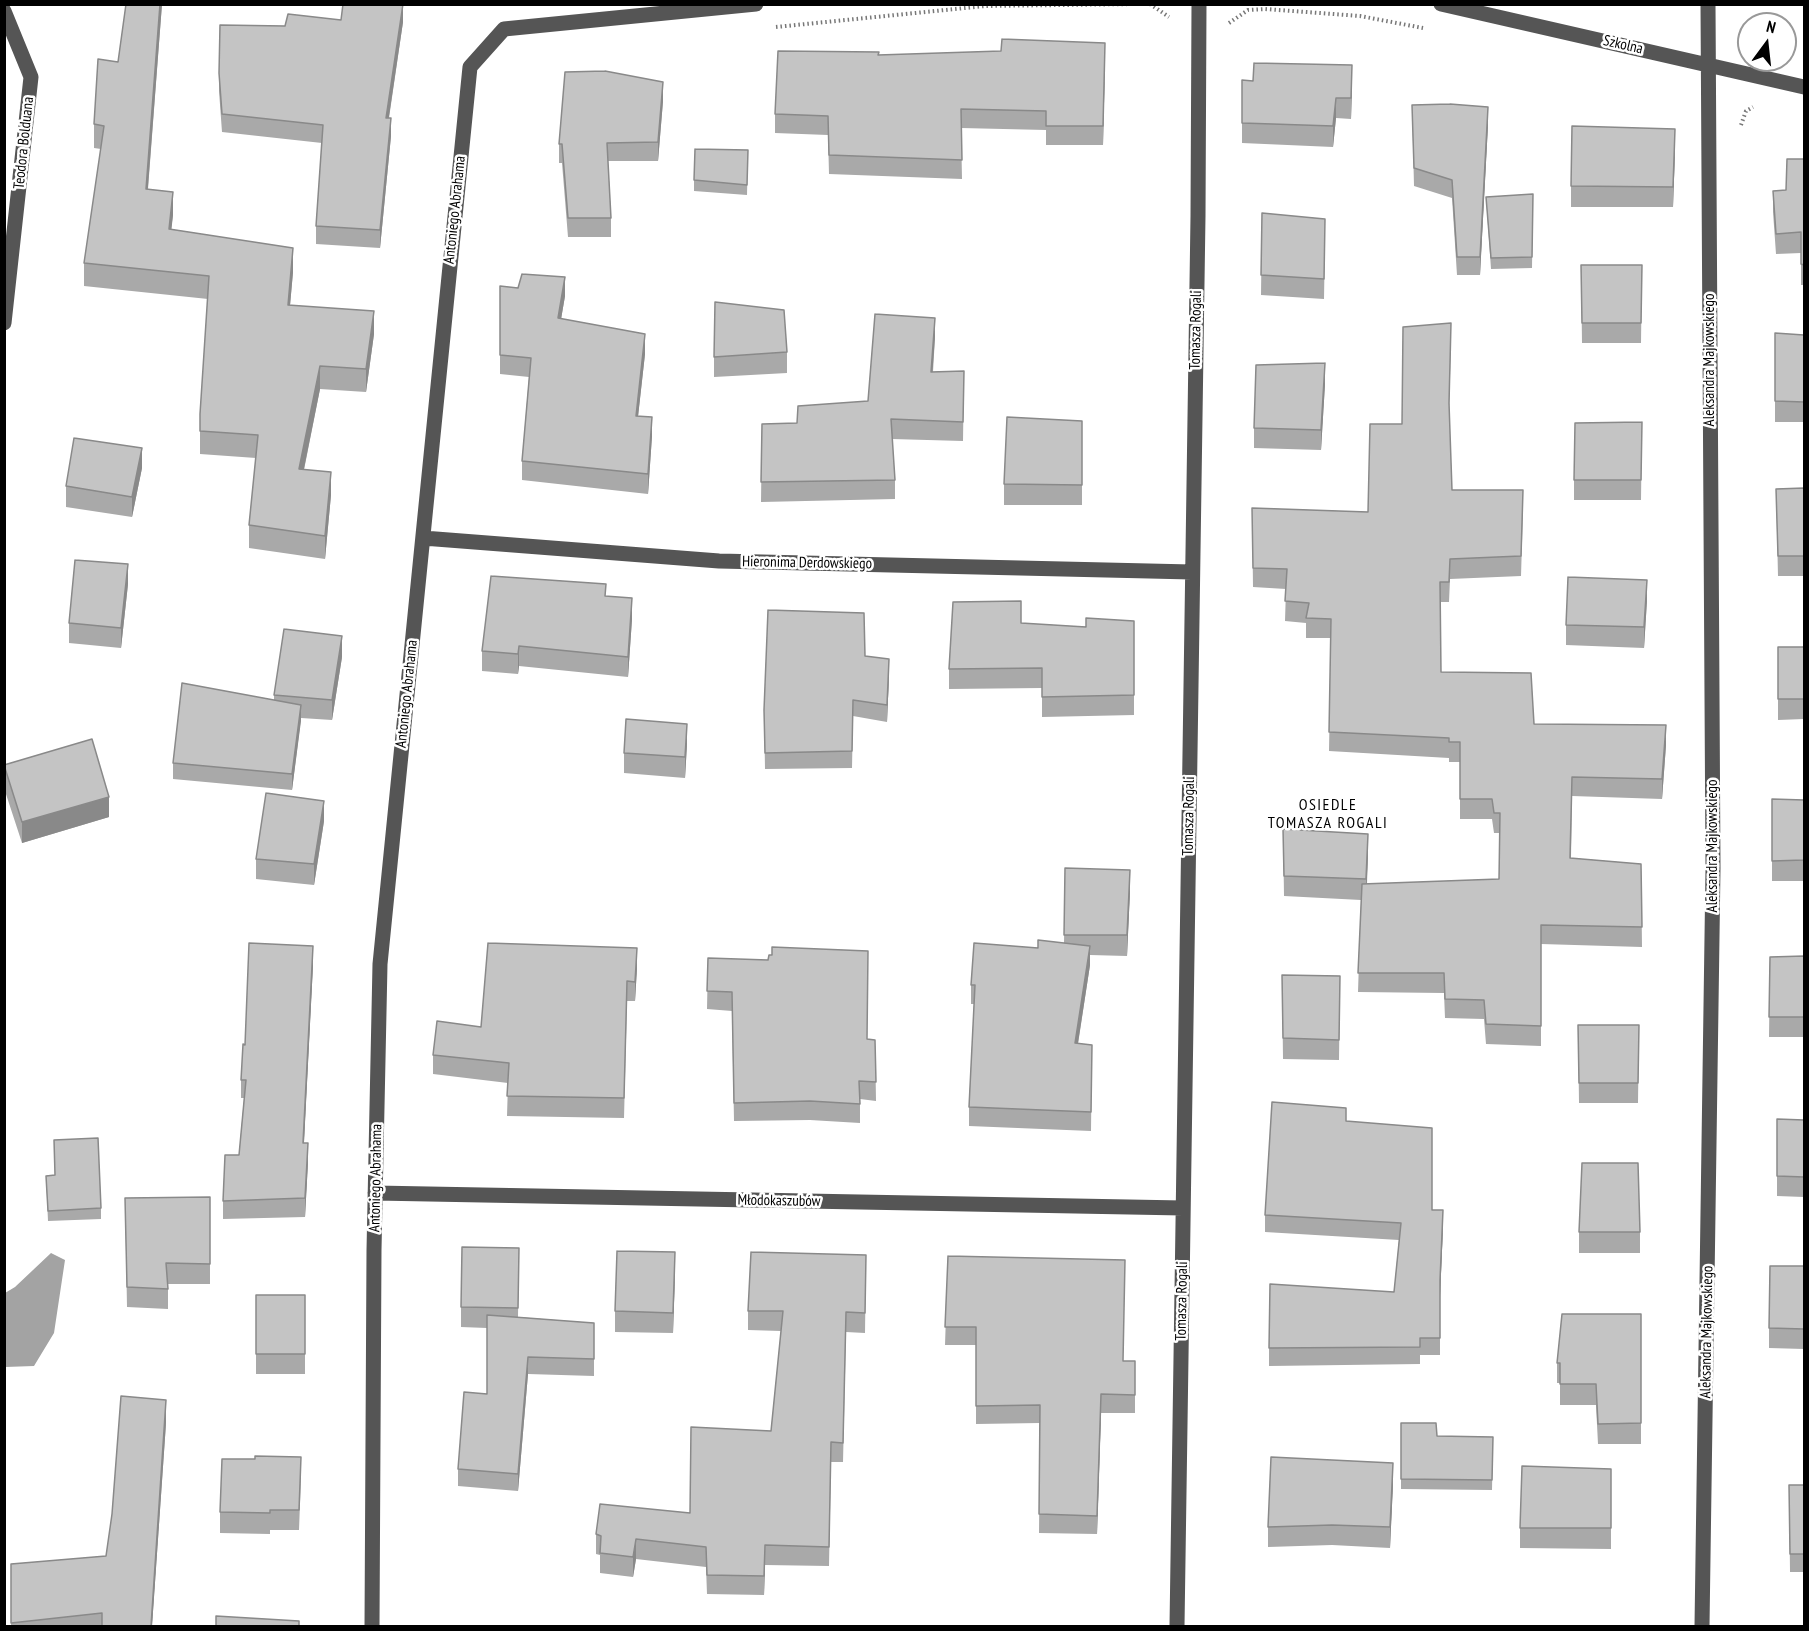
<!DOCTYPE html>
<meta charset="utf-8">
<style>
body{margin:0}
#map{position:relative;width:1809px;height:1631px;overflow:hidden;background:#fff;font-family:"PT Sans Narrow",sans-serif}
canvas{display:block}
.frame{position:absolute;inset:0;border:6px solid #000;pointer-events:none}
.north{position:absolute;left:1737px;top:12px;width:60px;height:60px;box-sizing:border-box;background:#fff;border:2px solid #999;border-radius:50%;rotate:15deg;font-size:16px;font-weight:700;line-height:24px;text-align:center;color:#000}
.north::after{content:'';display:block;margin:auto;width:21px;height:27px;background:#000;clip-path:polygon(50% 0,100% 100%,50% 72%,0 100%)}
</style>
<div id="map">
<canvas width="1809" height="1631"></canvas>
<div class="frame"></div>
<div class="north">N</div>
</div>
<script>
const context = document.querySelector('canvas').getContext('2d');
context.lineJoin = 'round';
function fillPath(path, color) { context.fillStyle = color; context.fill(path, 'evenodd'); }
const poly = rows => new Path2D(rows.map(r => 'M' + r).join(''));
function strokePath(path, color, width, dash) { context.strokeStyle = color; context.lineWidth = width; context.lineCap = dash ? 'butt' : 'round'; context.setLineDash(dash || []); context.stroke(path); }
function drawText(font, color, halo, rows, align = 'center') {
  context.font = font + ' "PT Sans Narrow",sans-serif'; context.lineWidth = 5; context.setLineDash([]); context.textBaseline = 'middle'; context.strokeStyle = halo; context.fillStyle = color; for (const [text, x, y, turn = 0] of rows) {
    context.save(); context.translate(x, y); context.rotate((+turn || 0) * Math.PI / 180); context.textAlign = isNaN(turn) ? turn : align; if (halo) context.strokeText(text, 0, 0); context.fillText(text, 0, 0); context.restore();
  }
}
fillPath(poly([
 [51,1253,65,1260,54,1333,34,1366,5,1367,5,1293,15,1287]
]), '#a3a3a3');
strokePath(poly([
 [1150,4,1169,17],
 [1229,23,1248,10,1265,9,1360,16,1423,28],
 [776,27,985,6,1136,4],
 [1741,125,1746,111,1753,107]
]), '#777', 4, [1.5, 3]);
strokePath(poly([
 [1441,4,1804,87],
 [4,11,31,77,4,323],
 [423,538,719,561,1192,572],
 [375,1193,1183,1208],
 [372,1626,374,1250,380,964,470,67,504,29,756,4],
 [1177,1626,1198,216,1199,4],
 [1702,1626,1713,868,1708,4]
]), '#555', 15);
fillPath(poly([
 [126,4,162,4,148,189,173,215,171,229,293,272,290,305,374,334,366,392,320,389,304,470,331,495,325,559,249,548,249,525,256,458,200,454,200,414,208,299,84,286,84,263,101,149,94,148,94,124,118,62],
 [341,20,403,22,389,118,391,136,380,248,316,244,316,226,322,143,222,132,219,91,220,25,285,26],
 [879,55,1105,62,1103,145,1046,145,1046,130,961,128,962,179,829,174,828,135,775,133,775,114],
 [1242,80,1253,81,1352,86,1351,119,1336,118,1333,147,1242,143],
 [663,101,658,161,608,161,611,218,611,237,568,237,562,163,559,163,559,144],
 [1412,105,1488,125,1480,275,1457,275,1452,198,1414,186],
 [748,150,747,195,694,191,694,180],
 [1675,150,1673,207,1571,207,1571,186],
 [1804,159,1804,285,1801,285,1801,253,1776,254,1773,212,1773,191,1786,190],
 [1533,194,1532,268,1491,269,1486,197],
 [1262,213,1325,239,1324,299,1261,295],
 [1581,265,1642,265,1641,343,1582,343],
 [500,286,565,296,561,319,645,354,638,416,652,436,648,494,522,480,522,461,529,377,500,374],
 [1775,333,1804,335,1804,422,1775,422],
 [935,337,933,372,964,371,963,441,892,439,895,480,895,499,761,502,762,424,797,423,868,401],
 [1451,343,1449,412,1452,490,1523,510,1521,576,1450,579,1449,602,1440,602,1441,672,1534,724,1666,745,1662,799,1572,796,1571,858,1641,864,1642,947,1541,944,1541,1046,1486,1044,1484,1019,1445,1018,1444,993,1358,992,1361,900,1284,896,1283,829,1368,854,1367,884,1499,879,1500,833,1494,833,1492,819,1460,819,1460,762,1449,762,1449,758,1329,751,1331,638,1306,638,1306,623,1285,621,1286,589,1253,587,1252,508,1368,512,1402,424],
 [787,352,787,373,714,377,714,357],
 [1325,384,1321,450,1254,448,1254,428],
 [1082,421,1082,505,1004,505,1004,484],
 [1642,422,1641,500,1574,500,1574,480],
 [142,468,132,517,66,507,66,486],
 [1804,488,1804,576,1778,576,1776,489],
 [128,584,121,648,69,643,69,623],
 [606,596,632,619,628,677,519,666,518,674,482,671,482,651],
 [1647,600,1644,648,1566,645,1566,625],
 [1134,621,1134,715,1042,717,1042,688,949,689,949,669,1021,623,1086,627],
 [1778,647,1804,647,1804,719,1778,720],
 [865,656,889,675,887,722,853,716,852,768,765,769,764,710],
 [342,657,332,720,301,718,292,790,173,779,173,763,274,700,274,695],
 [687,744,685,778,624,773,624,753],
 [4,765,109,817,22,843,4,788],
 [1772,799,1804,800,1804,881,1772,881],
 [324,821,314,885,256,879,256,859],
 [1065,868,1130,891,1127,956,1090,955,1090,965,1078,1044,1092,1045,1091,1131,969,1126,969,1107,974,1004,971,1004,971,985,1038,948,1064,943],
 [1804,956,1804,1037,1769,1037,1770,957],
 [708,958,867,1039,875,1040,876,1101,860,1099,860,1123,810,1120,734,1121,732,1011,707,1009],
 [313,965,304,1143,308,1162,305,1217,223,1219,223,1201,239,1155,244,1098,241,1098,241,1080,245,1045],
 [637,968,635,1001,627,1001,624,1118,507,1116,508,1083,433,1074,433,1055,481,1027],
 [1282,975,1340,976,1339,1060,1283,1059],
 [1578,1025,1639,1025,1638,1103,1579,1103],
 [1777,1119,1804,1120,1804,1197,1777,1196],
 [1346,1121,1432,1210,1443,1227,1440,1295,1440,1355,1420,1355,1420,1364,1269,1366,1269,1348,1394,1292,1399,1240,1265,1232,1265,1215],
 [54,1140,101,1208,101,1219,48,1221,46,1176,55,1175],
 [210,1197,210,1284,168,1284,168,1309,127,1307,125,1198],
 [1579,1232,1640,1232,1640,1253,1579,1253],
 [519,1248,518,1317,594,1323,594,1376,528,1374,518,1491,458,1486,458,1469,487,1394,487,1328,461,1327,461,1307],
 [866,1255,865,1333,846,1332,843,1462,831,1462,829,1566,765,1565,764,1595,707,1594,706,1567,636,1559,633,1577,600,1573,600,1555,596,1554,596,1534,690,1513,771,1431,781,1331,748,1330,748,1311],
 [948,1256,1123,1361,1135,1361,1135,1413,1101,1413,1097,1534,1039,1533,1040,1423,976,1424,976,1345,945,1345],
 [1804,1266,1804,1349,1769,1348,1769,1328],
 [675,1272,673,1333,615,1332,615,1311],
 [256,1295,305,1295,305,1374,256,1374],
 [1641,1314,1641,1444,1598,1444,1596,1405,1560,1405,1560,1383,1557,1383,1557,1363],
 [166,1423,152,1626,11,1626,11,1564,106,1556,112,1514],
 [1401,1423,1437,1436,1493,1437,1492,1490,1401,1489],
 [1611,1469,1611,1549,1520,1548,1520,1528],
 [301,1477,299,1530,270,1530,270,1534,220,1533,220,1512],
 [1393,1484,1390,1548,1332,1545,1268,1547,1268,1527],
 [1789,1485,1804,1485,1804,1572,1790,1572]
]), '#a9a9a9');
fillPath(poly([
 [160,4,162,4,146,212,146,189],
 [403,4,403,22,386,136,386,118],
 [1105,43,1105,62,1103,145,1103,126],
 [1352,65,1352,86,1351,119,1351,98],
 [663,82,663,101,658,161,658,142],
 [1336,98,1336,118,1333,147,1333,126],
 [1488,107,1488,125,1480,275,1480,257],
 [391,118,391,136,380,248,380,230],
 [1675,129,1675,150,1673,207,1673,187],
 [173,192,173,215,169,252,169,229],
 [293,248,293,272,288,328,288,305],
 [565,277,565,296,558,337,558,318],
 [374,311,374,334,366,392,366,369],
 [935,318,935,337,931,391,931,372],
 [645,334,645,354,636,435,636,416],
 [1325,363,1325,384,1321,450,1321,430],
 [320,366,320,389,299,493,299,469],
 [652,417,652,436,648,494,648,474],
 [142,448,142,468,132,517,132,497],
 [331,472,331,495,325,559,325,536],
 [128,564,128,584,121,648,121,628],
 [1647,580,1647,600,1644,648,1644,627],
 [632,598,632,619,628,677,628,657],
 [342,636,342,657,332,720,332,700],
 [519,646,519,666,518,674,518,654],
 [889,659,889,675,887,722,887,705],
 [301,705,301,721,292,790,292,774],
 [687,724,687,744,685,778,685,757],
 [1666,725,1666,745,1662,799,1662,779],
 [109,797,109,817,22,843,22,822],
 [324,801,324,821,314,885,314,864],
 [1368,834,1368,854,1366,900,1366,879],
 [1130,870,1130,891,1127,956,1127,935],
 [313,946,313,965,303,1161,303,1143],
 [1090,946,1090,965,1075,1062,1075,1043],
 [637,948,637,968,635,1001,635,982],
 [308,1143,308,1162,305,1217,305,1198],
 [1443,1210,1443,1227,1440,1297,1440,1280],
 [675,1252,675,1272,673,1333,673,1313],
 [528,1357,528,1374,518,1491,518,1474],
 [1101,1394,1101,1413,1097,1534,1097,1516],
 [166,1400,166,1423,152,1626,151,1626],
 [1393,1463,1393,1484,1390,1548,1390,1527],
 [636,1539,636,1559,633,1577,633,1557],
 [765,1545,765,1565,764,1595,764,1576]
]), '#898989');
const building = poly([
 [126,4,160,4,146,189,173,192,169,229,293,248,288,305,374,311,366,369,320,366,299,469,331,472,325,536,249,525,258,435,200,431,200,414,209,276,84,263,104,126,94,124,98,59,118,62,126,4],
 [343,4,403,4,386,118,391,118,380,230,316,226,323,125,222,114,219,73,220,25,285,26,288,14,341,20,343,4],
 [1002,39,1105,43,1103,126,1046,126,1046,111,961,109,962,160,829,155,828,116,775,114,778,51,879,52,878,55,1001,51,1002,39],
 [1254,63,1352,65,1351,98,1336,98,1333,126,1242,123,1242,80,1253,81,1254,63],
 [605,71,663,82,658,142,607,143,611,218,568,218,562,144,559,144,565,72,605,71],
 [1450,104,1488,107,1480,257,1457,257,1452,180,1414,168,1412,105,1450,104],
 [1572,126,1675,129,1673,187,1571,186,1572,126],
 [695,149,748,150,747,185,694,180,695,149],
 [1787,159,1804,159,1804,265,1801,264,1801,232,1776,234,1773,191,1786,190,1787,159],
 [1533,194,1532,257,1491,258,1486,197,1533,194],
 [1262,213,1325,219,1324,279,1261,275,1262,213],
 [1581,265,1642,265,1641,323,1582,323,1581,265],
 [522,274,565,277,558,318,645,334,636,416,652,417,648,474,522,461,531,358,500,355,500,286,518,288,522,274],
 [715,302,784,310,787,352,714,357,715,302],
 [875,314,935,318,931,372,964,371,963,422,891,419,895,480,761,482,762,424,797,423,798,406,868,401,875,314],
 [1451,323,1449,403,1452,490,1523,490,1521,556,1450,559,1449,582,1440,582,1441,672,1531,673,1534,724,1666,725,1662,779,1572,777,1570,858,1641,864,1642,927,1541,925,1541,1026,1486,1024,1484,1000,1445,999,1444,973,1358,973,1362,884,1499,879,1500,813,1494,813,1492,799,1460,799,1460,742,1449,742,1449,738,1329,732,1331,619,1306,618,1309,603,1285,601,1287,569,1253,568,1252,508,1368,512,1370,424,1402,424,1403,327,1451,323],
 [1775,333,1804,335,1804,402,1775,401,1775,333],
 [1325,363,1321,430,1254,428,1256,365,1325,363],
 [1007,417,1082,421,1082,485,1004,484,1007,417],
 [1642,422,1641,480,1574,480,1575,423,1642,422],
 [74,438,142,448,132,497,66,486,74,438],
 [1804,488,1804,556,1778,556,1776,489,1804,488],
 [75,560,128,564,121,628,69,623,75,560],
 [491,576,606,584,605,596,632,598,628,657,519,646,518,654,482,651,491,576],
 [1568,577,1647,580,1644,627,1566,625,1568,577],
 [1021,601,1021,623,1086,627,1086,618,1134,621,1134,695,1042,697,1042,668,949,669,953,602,1021,601],
 [768,610,864,613,865,656,889,659,887,705,853,700,852,751,765,753,764,710,768,610],
 [284,629,342,636,332,700,274,695,284,629],
 [1778,647,1804,647,1804,699,1778,699,1778,647],
 [182,683,301,705,292,774,173,763,182,683],
 [626,719,687,724,685,757,624,753,626,719],
 [92,739,109,797,22,822,4,765,92,739],
 [266,793,324,801,314,864,256,859,266,793],
 [1772,799,1804,800,1804,860,1772,861,1772,799],
 [1283,829,1368,834,1366,879,1284,876,1283,829],
 [1065,868,1130,870,1127,935,1064,935,1065,868],
 [1038,940,1090,946,1075,1043,1092,1045,1091,1112,969,1107,975,985,971,985,974,943,1038,948,1038,940],
 [249,943,313,946,303,1143,308,1143,305,1198,223,1201,225,1155,239,1155,246,1080,241,1080,243,1044,245,1045,249,943],
 [488,943,637,948,635,982,627,981,624,1098,507,1096,509,1063,433,1055,437,1021,481,1027,488,943],
 [772,947,868,951,867,1039,875,1040,876,1082,859,1081,860,1104,810,1101,734,1103,732,992,707,991,708,958,768,960,769,955,772,955,772,947],
 [1804,956,1804,1017,1769,1017,1770,957,1804,956],
 [1282,975,1340,976,1339,1040,1283,1038,1282,975],
 [1578,1025,1639,1025,1638,1083,1579,1083,1578,1025],
 [1272,1102,1346,1108,1346,1121,1432,1128,1432,1210,1443,1210,1440,1280,1440,1338,1420,1338,1420,1347,1269,1348,1270,1284,1394,1292,1401,1223,1265,1215,1272,1102],
 [1777,1119,1804,1120,1804,1177,1777,1176,1777,1119],
 [98,1138,101,1208,48,1211,46,1176,55,1175,54,1140,98,1138],
 [1582,1163,1638,1163,1640,1232,1579,1232,1582,1163],
 [210,1197,210,1264,166,1263,168,1289,127,1287,125,1198,210,1197],
 [462,1247,519,1248,518,1308,461,1307,462,1247],
 [617,1251,675,1252,673,1313,615,1311,617,1251],
 [751,1252,866,1255,865,1313,846,1312,843,1443,831,1442,829,1547,765,1545,764,1576,707,1575,706,1547,636,1539,633,1557,600,1553,601,1536,596,1534,600,1504,690,1513,691,1427,771,1431,783,1311,748,1311,751,1252],
 [948,1256,1125,1260,1123,1361,1135,1361,1135,1395,1101,1394,1097,1516,1039,1514,1040,1405,976,1406,976,1327,945,1327,948,1256],
 [1770,1266,1804,1266,1804,1329,1769,1328,1770,1266],
 [256,1295,305,1295,305,1354,256,1354,256,1295],
 [1562,1314,1641,1314,1641,1423,1598,1424,1596,1384,1560,1384,1560,1363,1557,1363,1562,1314],
 [487,1315,594,1323,594,1359,528,1357,518,1474,458,1469,464,1392,487,1394,487,1315],
 [121,1396,166,1400,151,1626,102,1626,102,1613,11,1623,11,1564,106,1556,112,1514,121,1396],
 [1401,1423,1436,1423,1437,1436,1493,1437,1492,1480,1401,1479,1401,1423],
 [255,1456,301,1457,299,1510,270,1510,270,1513,220,1512,222,1459,255,1459,255,1456],
 [1271,1457,1393,1463,1390,1527,1332,1525,1268,1527,1271,1457],
 [1522,1466,1611,1469,1611,1528,1520,1528,1522,1466],
 [1789,1485,1804,1485,1804,1554,1790,1554,1789,1485],
 [216,1616,299,1621,299,1626,216,1626,216,1616]
]);
fillPath(building, '#c4c4c4');
strokePath(building, '#898989', 1.5);
drawText('15px', '#000', '#fff', [
 ["Szkolna",1623,45,13],
 ["Teodora Bolduana",24,143,-84],
 ["Antoniego Abrahama",455,210,-84],
 ["Tomasza Rogali",1196,330,-89],
 ["Aleksandra Majkowskiego",1710,360,-90],
 ["Hieronima Derdowskiego",807,563,1],
 ["Antoniego Abrahama",407,694,-84],
 ["Tomasza Rogali",1189,816,-89],
 ["Aleksandra Majkowskiego",1713,846,-90],
 ["Antoniego Abrahama",376,1178,-89],
 ["Młodokaszubów",779,1201,1],
 ["Tomasza Rogali",1182,1301,-89],
 ["Aleksandra Majkowskiego",1707,1332,-89]
]);
context.letterSpacing = '1.5px';
drawText('16px', '#000', '#fff', [
 ["OSIEDLE",1328,805],
 ["TOMASZA ROGALI",1328,823]
]);
context.letterSpacing = '0px';
</script>
